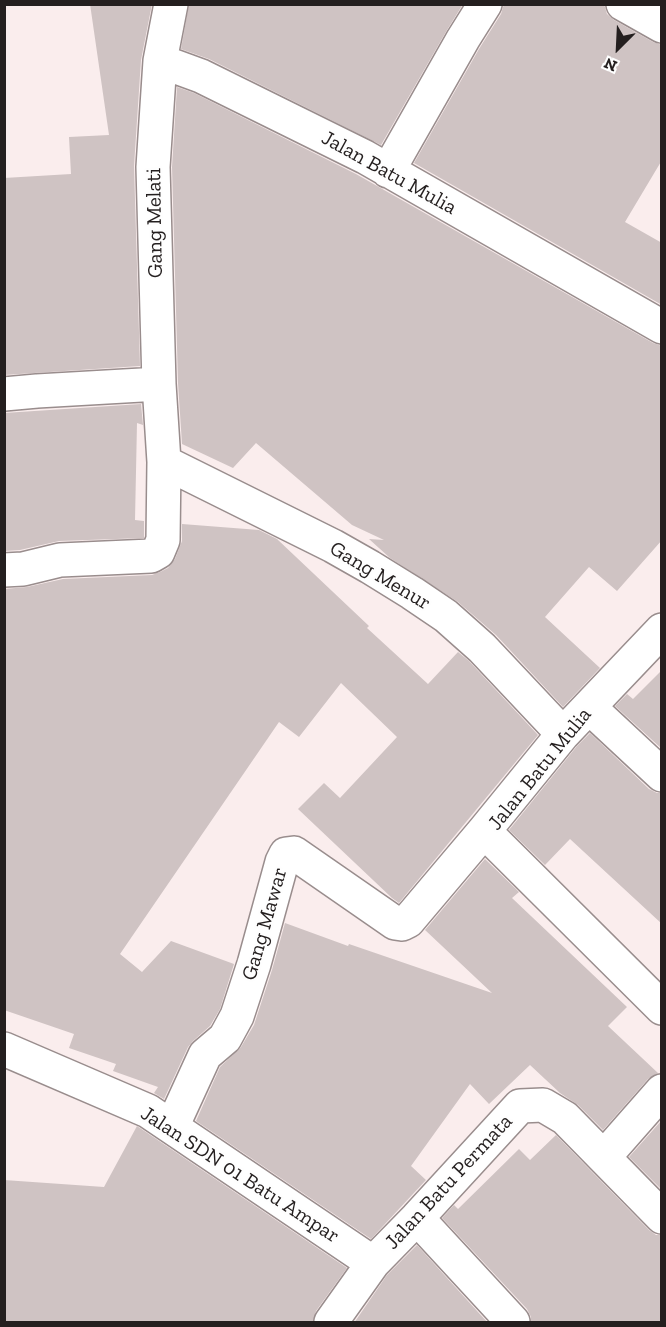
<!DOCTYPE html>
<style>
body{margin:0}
#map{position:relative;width:666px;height:1327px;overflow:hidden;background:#faeded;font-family:"Zilla Slab",serif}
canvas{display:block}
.frame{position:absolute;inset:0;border:6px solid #241f1f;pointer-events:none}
.north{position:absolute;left:588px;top:18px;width:60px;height:60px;-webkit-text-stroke:4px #fefefe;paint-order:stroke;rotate:204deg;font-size:16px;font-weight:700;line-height:24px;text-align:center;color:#241f1f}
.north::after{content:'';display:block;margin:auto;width:21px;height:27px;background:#241f1f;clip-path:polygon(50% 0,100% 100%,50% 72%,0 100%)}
</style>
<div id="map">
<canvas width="666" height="1327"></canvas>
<div class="frame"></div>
<div class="north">N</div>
</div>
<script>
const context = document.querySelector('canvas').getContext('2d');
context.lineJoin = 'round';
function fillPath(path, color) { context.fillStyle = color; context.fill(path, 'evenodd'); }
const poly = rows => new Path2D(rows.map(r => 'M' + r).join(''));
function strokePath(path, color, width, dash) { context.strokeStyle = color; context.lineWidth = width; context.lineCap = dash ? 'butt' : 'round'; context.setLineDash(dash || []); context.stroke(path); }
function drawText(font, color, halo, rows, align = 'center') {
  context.font = font + ' "Zilla Slab",serif'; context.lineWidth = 5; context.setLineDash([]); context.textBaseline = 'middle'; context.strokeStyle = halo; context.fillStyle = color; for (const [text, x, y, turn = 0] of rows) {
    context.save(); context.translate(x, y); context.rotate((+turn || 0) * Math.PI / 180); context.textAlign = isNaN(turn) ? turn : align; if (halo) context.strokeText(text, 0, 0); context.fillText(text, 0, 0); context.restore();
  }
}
fillPath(poly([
 [90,4,152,4,141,60,134,166,140,366,4,375,4,178,71,174,69,137,109,135],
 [189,4,463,4,447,30,381,145,209,59,181,49],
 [504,4,604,4,607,14,614,20,653,42,662,45,662,160,625,222,662,243,662,305,414,163,479,49,501,14],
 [177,87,194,93,356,174,653,343,662,346,662,540,617,591,589,567,545,617,600,668,563,707,496,635,458,602,390,558,369,539,384,540,352,525,256,443,233,468,182,444,178,383,172,167],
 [141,404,143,425,137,423,135,520,144,521,144,538,59,541,20,550,4,551,4,413],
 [182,524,259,530,277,539,369,626,367,628,428,684,458,652,469,661,538,735,399,903,392,898,298,809,324,783,340,798,397,737,341,683,299,737,279,722,120,954,142,972,171,941,234,964,220,1009,210,1026,193,1041,188,1047,164,1099,154,1093,158,1087,113,1071,116,1064,69,1048,74,1034,4,1010,4,589,27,587,63,579,152,575,160,572,168,568,175,559,182,541],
 [662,670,662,749,615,706,627,694,633,699],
 [590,733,649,789,657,793,662,793,662,924,570,839,545,865,509,830,577,746],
 [485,859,519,892,512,898,627,1007,608,1026,658,1073,648,1079,603,1130,578,1105,560,1093,530,1065,489,1104,470,1084,411,1166,426,1180,371,1239,196,1121,220,1067,241,1047,254,1025,272,970,285,923,348,946,349,944,492,993,425,930],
 [662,1120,662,1190,629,1157],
 [137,1126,347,1268,316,1311,313,1323,4,1323,4,1180,104,1187],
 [556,1135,649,1230,656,1235,662,1235,662,1323,531,1323,531,1317,527,1309,442,1218,454,1205,458,1209,519,1149,530,1160],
 [417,1245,488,1323,354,1323,387,1275]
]), '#cfc3c3');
const street = poly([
 [623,4,662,26],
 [160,61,201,76,365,157,662,327],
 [388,171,463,39,485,4],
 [4,394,37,391,159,384],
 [164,462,333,546,370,567,412,593,446,616,482,648,563,734],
 [4,570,23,569,60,560,151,556,158,552,163,540,164,462,159,384,153,167,160,61,171,4],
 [589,707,662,775],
 [484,831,662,1008],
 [4,1049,148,1111,373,1263],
 [172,1127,205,1055,225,1038,237,1016,254,964,282,862,286,854,294,853,395,923,402,924,408,921,484,831,563,734,662,630],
 [604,1157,662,1091],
 [417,1218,513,1322],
 [331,1322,373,1263,417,1218,520,1106,543,1105,565,1118,662,1217]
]);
strokePath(street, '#998d8d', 36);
strokePath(street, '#fff', 33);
drawText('21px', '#241f1f', '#fefefe', [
 ["Jalan Batu Mulia",389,173,29],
 ["Gang Melati",155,223,-91],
 ["Gang Menur",380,576,31],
 ["Jalan Batu Mulia",540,769,-51],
 ["Gang Mawar",265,924,-74],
 ["Jalan SDN 01 Batu Ampar",240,1175,33],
 ["Jalan Batu Permata",449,1182,-47]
]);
</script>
